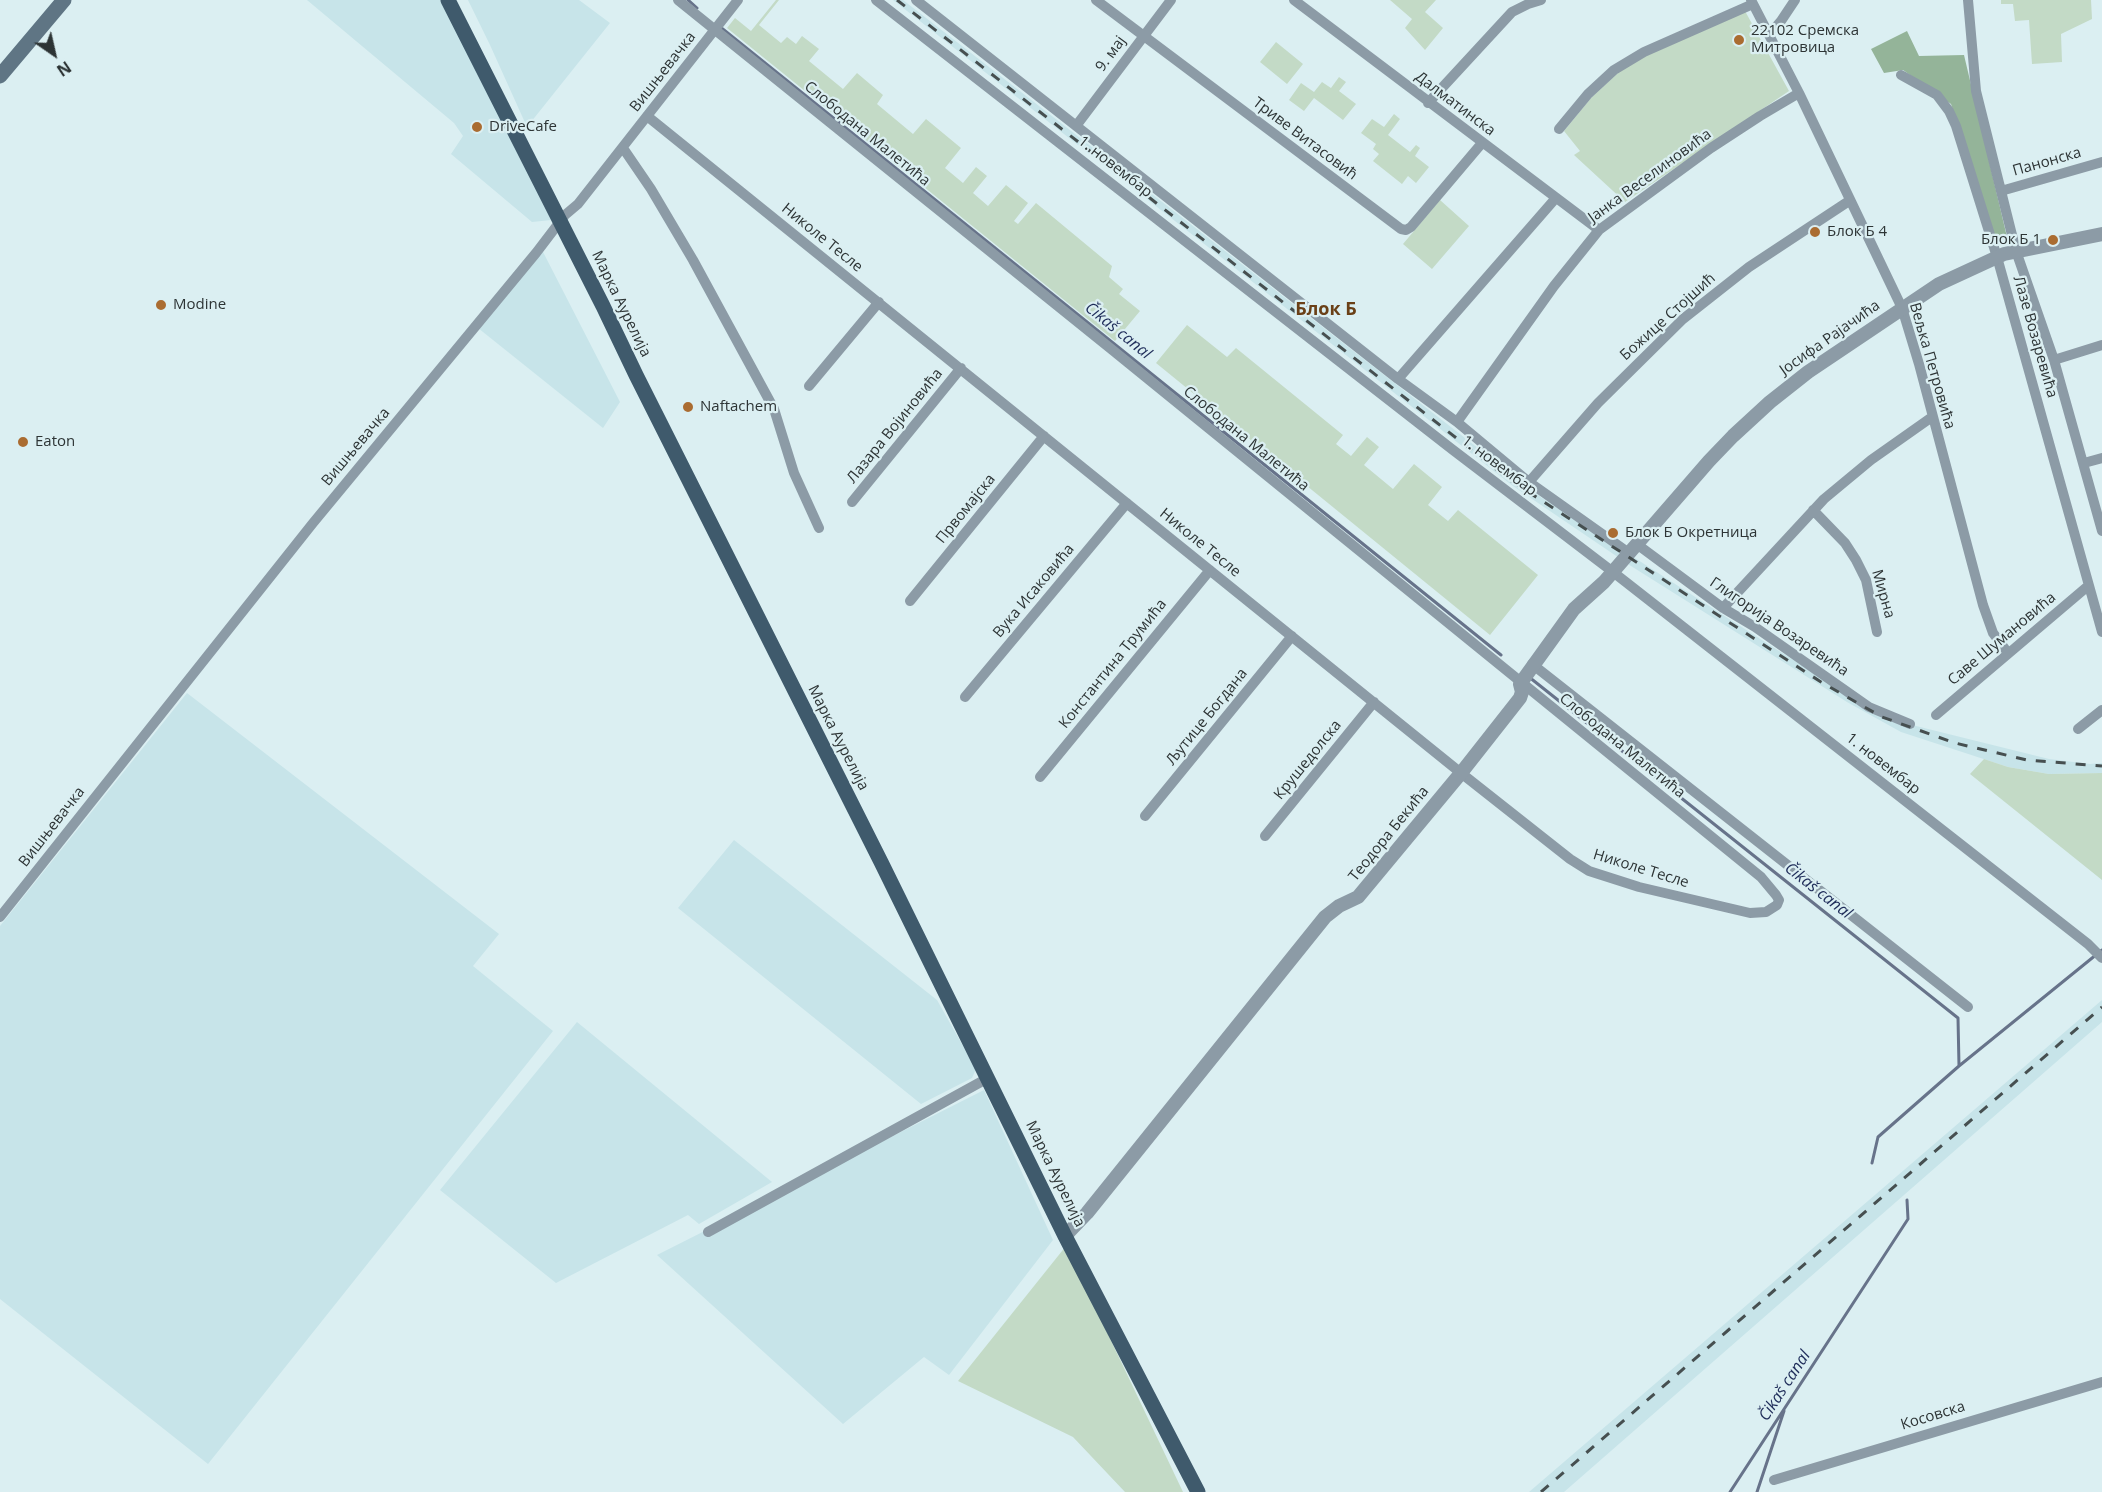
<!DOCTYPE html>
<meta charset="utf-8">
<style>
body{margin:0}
#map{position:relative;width:2102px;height:1492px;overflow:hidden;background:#dbeff2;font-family:"Open Sans",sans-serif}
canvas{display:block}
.north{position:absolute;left:24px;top:24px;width:60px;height:60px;-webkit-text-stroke:4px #dbeff2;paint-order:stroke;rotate:146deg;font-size:16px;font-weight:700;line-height:24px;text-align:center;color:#2d3435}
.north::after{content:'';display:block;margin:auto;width:21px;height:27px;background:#2d3435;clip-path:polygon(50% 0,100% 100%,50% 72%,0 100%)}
</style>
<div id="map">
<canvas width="2102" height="1492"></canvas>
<div class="north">N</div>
</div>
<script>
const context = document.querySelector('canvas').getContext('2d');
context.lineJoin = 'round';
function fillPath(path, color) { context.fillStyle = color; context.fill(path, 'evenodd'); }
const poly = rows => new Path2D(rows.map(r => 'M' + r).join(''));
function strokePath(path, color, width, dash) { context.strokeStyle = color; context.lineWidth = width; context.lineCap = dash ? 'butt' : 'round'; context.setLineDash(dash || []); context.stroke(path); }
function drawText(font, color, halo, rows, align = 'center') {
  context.font = font + ' "Open Sans",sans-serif'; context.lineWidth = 4.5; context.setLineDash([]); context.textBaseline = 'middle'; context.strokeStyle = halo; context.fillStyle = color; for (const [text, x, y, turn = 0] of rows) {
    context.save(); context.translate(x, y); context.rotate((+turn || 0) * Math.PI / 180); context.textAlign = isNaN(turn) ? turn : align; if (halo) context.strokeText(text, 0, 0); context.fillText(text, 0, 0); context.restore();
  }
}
fillPath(poly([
 [307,0,443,0,551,220,532,222,451,154,463,136,454,123],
 [468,0,579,0,610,23,527,127,490,45],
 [893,0,903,0,1542,498,1768,644,1873,710,1900,722,2049,759,2090,764,2102,763,2102,773,2049,774,2008,767,1901,732,1847,702,1631,566,1513,486],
 [542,250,620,402,603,428,478,328],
 [187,693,499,934,473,966,553,1031,208,1464,0,1299,0,926],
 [734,840,937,1000,976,1069,972,1078,921,1104,678,908],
 [2102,1000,2102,1022,1564,1492,1529,1492],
 [577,1022,772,1182,699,1224,688,1215,556,1283,440,1190],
 [984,1090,1053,1240,949,1375,924,1357,843,1424,657,1255]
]), '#c7e4e9');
fillPath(poly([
 [776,0,779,0,759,25,781,43,787,37,796,44,802,36,819,49,809,61,843,89,857,73,883,95,877,104,913,134,926,119,961,148,945,168,963,183,976,167,987,176,973,193,988,206,1006,185,1028,203,1014,221,1018,224,1036,203,1112,266,1109,277,1123,289,1119,294,1140,311,1115,341,727,28,735,18,751,31],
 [1390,0,1436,0,1425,12,1443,28,1425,50,1405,28,1412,19],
 [2001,0,2091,0,2092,19,2061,34,2062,62,2032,64,2029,20,2015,21,2013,4,2001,4],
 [1745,11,1789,91,1625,202,1574,155,1580,151,1564,131,1591,98,1620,71,1653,51],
 [1276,42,1303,64,1287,84,1260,62],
 [1339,77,1346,82,1339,91,1356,104,1343,120,1314,98,1304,111,1289,100,1301,83,1314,92,1322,82,1331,88],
 [1394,114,1400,119,1388,135,1410,152,1416,145,1420,148,1415,156,1429,167,1416,183,1408,176,1402,184,1373,161,1379,154,1373,149,1376,144,1361,133,1372,119,1384,127],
 [1440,200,1469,226,1432,269,1403,244],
 [1187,325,1227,357,1236,348,1343,435,1336,444,1351,456,1367,437,1379,447,1364,465,1393,489,1414,464,1442,487,1428,505,1448,521,1458,510,1538,575,1490,635,1156,363],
 [1984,759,2008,767,2049,774,2102,773,2102,880,1970,774],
 [1066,1246,1183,1492,1125,1492,1073,1437,958,1381]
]), '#c3dac6');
fillPath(poly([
 [1907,31,1919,56,1964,55,2007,237,1995,241,1951,104,1903,70,1884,73,1871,49]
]), '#94b499');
strokePath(poly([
 [688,0,697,8],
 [719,26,1501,655],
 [1529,677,1958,1018,1959,1066,1878,1137,1872,1163],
 [1959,1066,2102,950],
 [1730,1492,1908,1219,1907,1200],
 [1757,1492,1784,1411]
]), '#67738a', 3);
strokePath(poly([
 [876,0,1453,450,1613,572,2088,944,2102,958],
 [916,0,1398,379,1457,422,1529,482,1629,553],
 [1096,0,1401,229,1406,230,1411,227,1482,143],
 [1294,0,1599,230],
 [1751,0,1799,93,1902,308,1919,364,1983,605,1993,633,2008,653],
 [1968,0,1976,91,2016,251,2054,360,2102,531],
 [1766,32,1775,28,1781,21,1795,0],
 [1901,75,1937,95,1949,111,1956,126,1997,257,2102,632],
 [1428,103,1512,12,1528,4,1541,0],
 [647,116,1461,773,1570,859,1589,871,1639,887,1750,913,1766,912,1777,905,1779,900,1776,895,1761,877,1110,348,678,0],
 [1076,126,1171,0],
 [1559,129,1588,94,1614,70,1644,52,1753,4],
 [623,148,651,189,693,260,774,409,794,473,819,528],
 [2001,191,2102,162],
 [2054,360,2102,345],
 [1398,379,1555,199],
 [809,386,879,302],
 [1457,422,1554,286,1599,230,1711,148,1760,116,1799,93],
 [2084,463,2102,458],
 [1529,482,1598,403,1683,319,1749,267,1849,201],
 [852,502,961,368],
 [1813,510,1845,543,1856,560,1866,580,1877,632],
 [1638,545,1723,608,1755,627,1869,707,1910,724],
 [910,601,1044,436],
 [1723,608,1824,499,1871,460,1932,417],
 [1532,664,1968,1007],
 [965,697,1127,503],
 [1936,715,2088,586],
 [2078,729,2102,710],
 [1040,777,1210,570],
 [1145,816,1292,636],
 [1265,836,1374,702],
 [0,917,313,523,536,253,565,215,578,204,738,0],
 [708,1232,988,1078],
 [1774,1480,2102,1382]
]), '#8c9ba6', 10);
strokePath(poly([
 [1065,1236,1087,1213,1325,917,1339,906,1358,897,1461,773,1520,698,1522,692,1520,684,1574,609,1604,582,1709,461,1733,436,1770,402,1808,372,1939,284,2004,254,2102,234]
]), '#8c9ba6', 14);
strokePath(poly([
 [0,76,64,0]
]), '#5f7584', 15);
strokePath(poly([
 [448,0,603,306,636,375,881,862,1065,1236,1198,1492]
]), '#3f5a6c', 15);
strokePath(poly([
 [897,0,1510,480,1821,682,1882,717,1955,743,2027,760,2102,766],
 [1541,1492,2102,1007]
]), '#464f50', 3, [10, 10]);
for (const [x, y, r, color] of [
 [1739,40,6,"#aa6c31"],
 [477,127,6,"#aa6c31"],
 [1815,232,6,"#aa6c31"],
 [2053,240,6,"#aa6c31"],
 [161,305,6,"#aa6c31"],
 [688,407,6,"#aa6c31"],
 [23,442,6,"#aa6c31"],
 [1613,533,6,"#aa6c31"]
]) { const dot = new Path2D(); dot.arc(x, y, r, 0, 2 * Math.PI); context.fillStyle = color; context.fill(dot); strokePath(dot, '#dbeff2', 2); }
drawText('15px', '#2d3435', '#dbeff2', [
 ["22102 Сремска",1751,31],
 ["Митровица",1751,48],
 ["DriveCafe",489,127],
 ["Блок Б 4",1827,232],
 ["Блок Б 1",2041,240,"right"],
 ["Modine",173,305],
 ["Naftachem",700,407],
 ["Eaton",35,442],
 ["Блок Б Окретница",1625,533]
], 'left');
drawText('15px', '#2d3435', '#dbeff2', [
 ["9. мај",1111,54,-54],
 ["Вишњевачка",663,72,-52],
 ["Далматинска",1455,104,37],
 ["Слободана Малетића",867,134,39],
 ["Триве Витасовић",1305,139,37],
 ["Панонска",2047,162,-16],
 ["1. новембар",1115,167,38],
 ["Јанка Веселиновића",1650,176,-36],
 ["Николе Тесле",822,238,39],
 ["Марка Аурелија",621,304,64],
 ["Божице Стојшић",1668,317,-42],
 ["Лазе Возаревића",2035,337,74],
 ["Јосифа Рајачића",1830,338,-35],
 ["Вељка Петровића",1932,366,74],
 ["Лазара Војиновића",895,426,-51],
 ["Слободана Малетића",1246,439,39],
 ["Вишњевачка",356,447,-50],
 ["1. новембар",1499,466,37],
 ["Првомајска",966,509,-51],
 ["Николе Тесле",1200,543,39],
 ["Вука Исаковића",1034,591,-50],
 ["Мирна",1883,594,74],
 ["Глигорија Возаревића",1779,627,34],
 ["Саве Шумановића",2002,639,-40],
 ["Константина Трумића",1113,664,-51],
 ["Љутице Богдана",1207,717,-51],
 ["Марка Аурелија",838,738,63],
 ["Слободана Малетића",1622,746,39],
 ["Крушедолска",1308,760,-51],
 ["1. новембар",1883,764,38],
 ["Вишњевачка",52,827,-52],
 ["Теодора Бекића",1389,834,-51],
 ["Николе Тесле",1641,869,17],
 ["Марка Аурелија",1055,1174,64],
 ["Косовска",1933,1416,-17]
]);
drawText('italic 16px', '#1e2c59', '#dbeff2', [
 ["Čikaš canal",1118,331,39],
 ["Čikaš canal",1818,891,38],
 ["Čikaš canal",1785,1386,-57]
]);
drawText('bold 18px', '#6a4017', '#dbeff2', [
 ["Блок Б",1326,310]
]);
</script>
